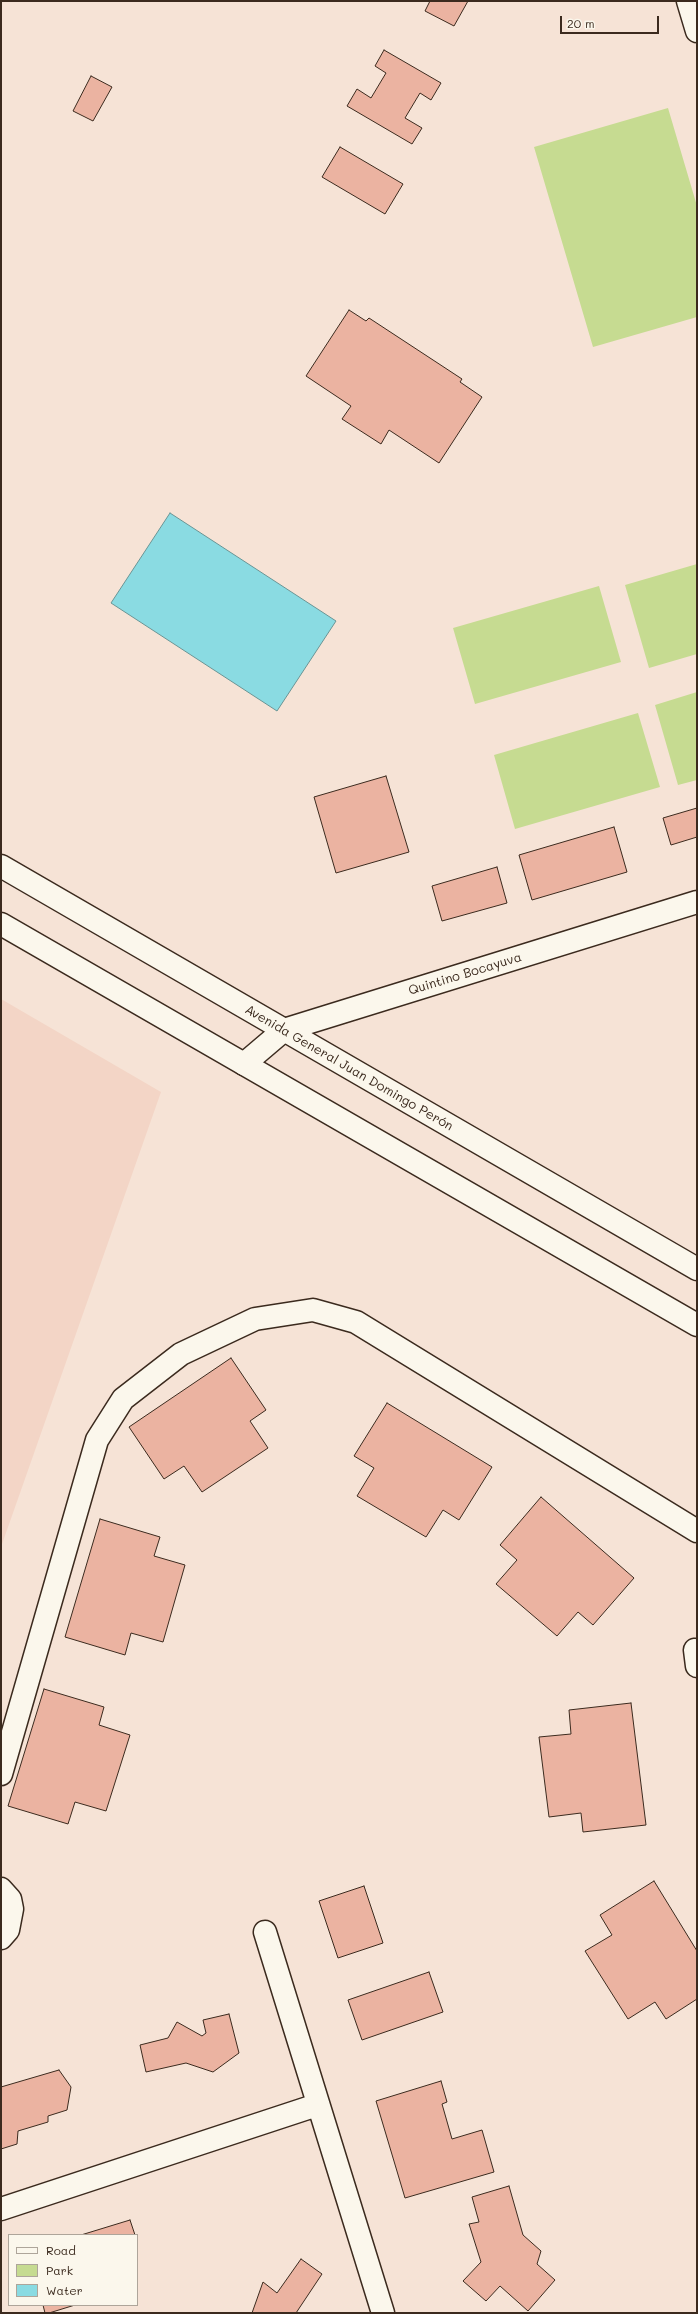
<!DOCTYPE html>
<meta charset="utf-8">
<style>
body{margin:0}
#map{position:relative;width:698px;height:2314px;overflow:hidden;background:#f6e3d6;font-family:Mali,sans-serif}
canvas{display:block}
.frame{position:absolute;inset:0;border:2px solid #3b2a1e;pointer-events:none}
.legend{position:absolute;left:8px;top:2234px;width:130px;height:72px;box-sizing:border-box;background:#fbf7ec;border:1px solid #aea59a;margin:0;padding:5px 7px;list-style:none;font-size:12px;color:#3b2a1e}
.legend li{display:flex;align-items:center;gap:8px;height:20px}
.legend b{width:20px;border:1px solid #aea59a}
.scale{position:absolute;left:560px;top:16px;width:99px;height:18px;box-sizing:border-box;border:2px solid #3b2a1e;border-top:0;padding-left:5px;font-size:12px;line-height:14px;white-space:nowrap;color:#3b2a1e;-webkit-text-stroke:3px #fbf7ec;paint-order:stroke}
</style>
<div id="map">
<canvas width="698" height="2314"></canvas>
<div class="frame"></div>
<ul class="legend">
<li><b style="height:5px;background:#fbf7ec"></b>Road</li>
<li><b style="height:11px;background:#c6db91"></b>Park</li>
<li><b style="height:11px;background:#8adbe2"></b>Water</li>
</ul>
<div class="scale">20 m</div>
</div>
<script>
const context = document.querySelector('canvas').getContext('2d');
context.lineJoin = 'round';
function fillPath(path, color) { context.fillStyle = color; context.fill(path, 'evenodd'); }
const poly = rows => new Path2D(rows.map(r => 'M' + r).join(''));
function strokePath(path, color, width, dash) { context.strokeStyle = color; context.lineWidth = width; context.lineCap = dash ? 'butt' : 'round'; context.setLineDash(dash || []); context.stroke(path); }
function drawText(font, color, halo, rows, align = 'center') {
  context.font = font + ' Mali,sans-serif'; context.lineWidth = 3; context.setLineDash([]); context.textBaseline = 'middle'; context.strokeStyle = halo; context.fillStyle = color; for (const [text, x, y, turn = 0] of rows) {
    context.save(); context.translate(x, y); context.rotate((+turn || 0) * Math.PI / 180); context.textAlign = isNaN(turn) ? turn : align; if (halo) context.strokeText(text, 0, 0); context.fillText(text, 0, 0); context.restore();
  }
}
fillPath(poly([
 [1,999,161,1092,1,1547]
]), '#f3d5c6');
fillPath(poly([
 [668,108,697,206,697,317,593,347,534,147],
 [697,564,697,654,649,668,625,585],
 [599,586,621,662,475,704,453,628],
 [697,692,697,780,678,785,655,705],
 [638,713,660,787,515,829,494,755]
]), '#c6db91');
const water = poly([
 [170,513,336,621,277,711,111,603,170,513]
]);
fillPath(water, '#8adbe2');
strokePath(water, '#6a9494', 1);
const building = poly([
 [430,1,468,1,454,26,425,11,430,1],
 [384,50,441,83,431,100,420,93,405,118,422,128,412,144,347,106,357,89,371,98,386,73,375,66,384,50],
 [91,76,112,87,93,121,73,111,91,76],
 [340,147,403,184,385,214,322,177,340,147],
 [349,310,366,321,369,318,462,379,460,382,482,397,439,463,389,430,381,444,342,419,351,406,306,376,349,310],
 [386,776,409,852,336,873,314,797,386,776],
 [697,808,697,837,671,845,663,818,697,808],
 [614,827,627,872,532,900,519,855,614,827],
 [497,867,507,903,442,921,432,886,497,867],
 [231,1358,266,1410,250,1421,268,1448,202,1492,184,1466,164,1479,129,1427,231,1358],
 [387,1403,492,1467,459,1520,443,1510,426,1537,357,1496,374,1468,354,1456,387,1403],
 [541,1497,634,1578,593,1625,578,1612,557,1636,496,1584,517,1560,500,1545,541,1497],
 [100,1519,160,1537,154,1556,185,1565,163,1642,131,1633,125,1655,65,1637,100,1519],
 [44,1689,104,1707,99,1725,130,1735,106,1811,75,1802,68,1824,8,1806,44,1689],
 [631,1703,646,1825,583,1832,581,1813,549,1817,539,1737,571,1734,569,1710,631,1703],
 [654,1881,697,1951,697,1999,666,2019,655,2002,628,2019,585,1951,612,1935,600,1915,654,1881],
 [364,1886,383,1943,338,1958,319,1901,364,1886],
 [429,1972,443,2012,362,2040,348,2000,429,1972],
 [229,2014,239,2053,213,2072,186,2063,146,2072,140,2045,168,2038,177,2022,202,2036,206,2033,203,2020,229,2014],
 [59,2070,71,2087,67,2110,48,2116,48,2122,18,2131,17,2144,1,2149,1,2087,59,2070],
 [441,2081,447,2102,442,2104,452,2139,482,2130,494,2172,405,2198,376,2101,441,2081],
 [509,2186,523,2235,541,2251,537,2264,555,2280,528,2311,500,2286,486,2301,463,2281,481,2262,469,2224,479,2222,472,2197,509,2186],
 [130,2220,135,2235,81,2235,130,2220],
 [301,2259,322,2274,296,2313,252,2313,263,2282,277,2293,301,2259],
 [43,2305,75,2305,49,2313,45,2313,43,2305]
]);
fillPath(building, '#ebb3a1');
strokePath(building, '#3b2a1e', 1);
const minor = poly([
 [688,1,697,31],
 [244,1064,284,1030,697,902],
 [695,1650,697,1666],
 [1,1774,97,1440,123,1399,181,1354,255,1319,313,1310,356,1322,697,1531],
 [1,1889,10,1899,12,1909,8,1930,1,1938],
 [265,1932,383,2313],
 [1,2209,317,2105]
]);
const major = poly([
 [1,866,697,1269],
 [1,924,697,1325]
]);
strokePath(minor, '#3b2a1e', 25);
strokePath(major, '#3b2a1e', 25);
strokePath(minor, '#fbf7ec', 22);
strokePath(major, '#fbf7ec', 22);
drawText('13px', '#3b2a1e', '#fbf7ec', [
 ["Quintino Bocayuva",465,974,-17],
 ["Avenida General Juan Domingo Perón",349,1068,30]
]);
</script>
